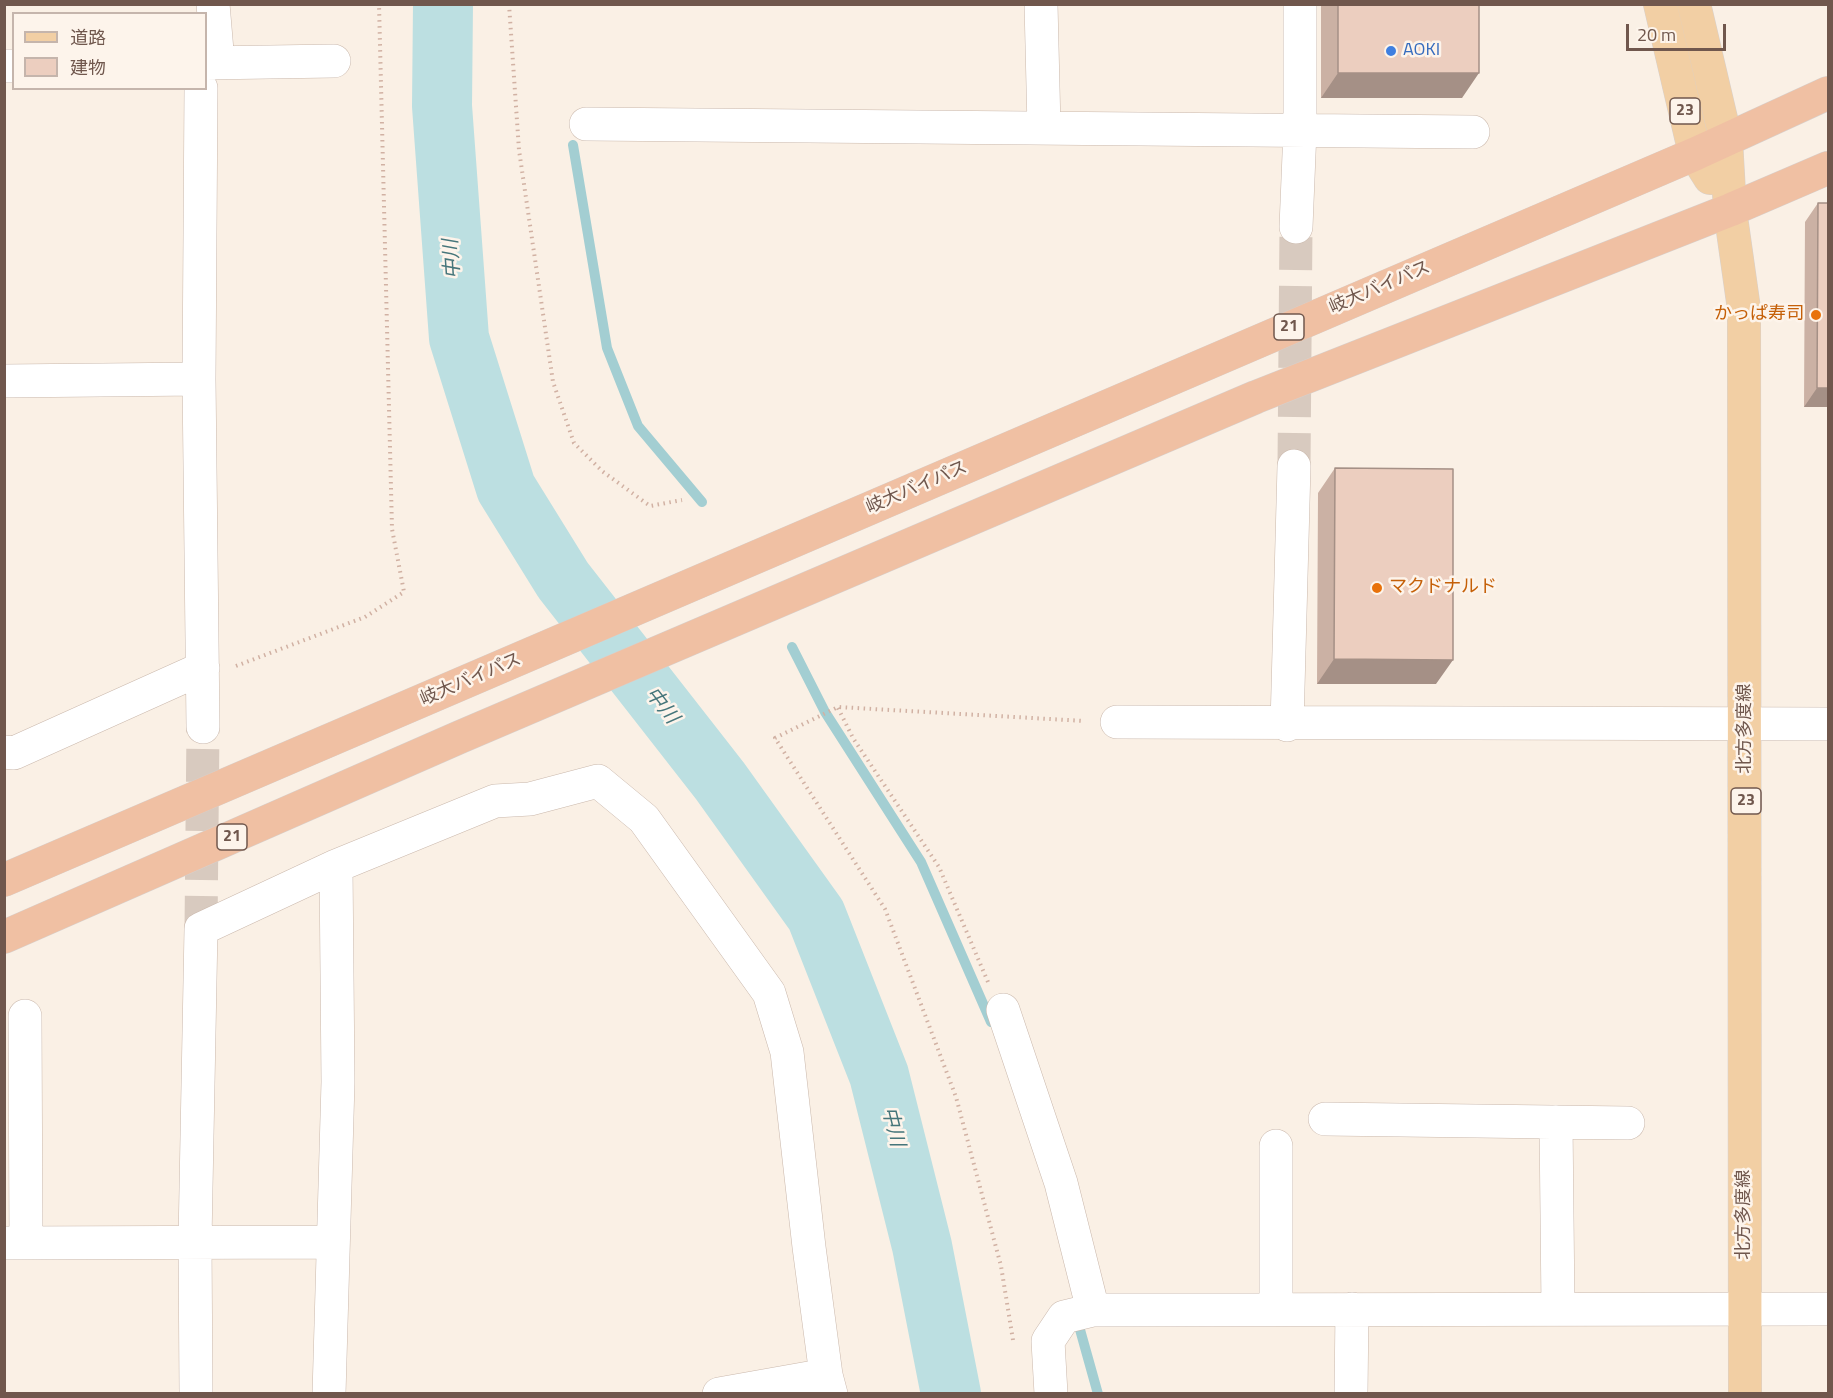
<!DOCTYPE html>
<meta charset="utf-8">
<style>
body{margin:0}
#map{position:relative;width:1833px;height:1398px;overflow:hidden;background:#faf0e5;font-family:"Titillium Web","Noto Sans JP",sans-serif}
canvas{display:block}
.frame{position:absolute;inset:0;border:6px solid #70574d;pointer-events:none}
.legend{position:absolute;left:12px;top:12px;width:195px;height:78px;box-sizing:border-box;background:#fdf4eb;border:2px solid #c5b5ac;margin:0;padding:8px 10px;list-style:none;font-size:18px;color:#70574d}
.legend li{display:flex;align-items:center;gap:12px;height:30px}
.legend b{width:30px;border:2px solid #c5b5ac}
.scale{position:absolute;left:1626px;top:24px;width:100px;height:27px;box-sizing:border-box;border:3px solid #70574d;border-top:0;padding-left:8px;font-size:18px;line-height:21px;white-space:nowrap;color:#70574d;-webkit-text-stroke:4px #fdf4eb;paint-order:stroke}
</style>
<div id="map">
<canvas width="1833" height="1398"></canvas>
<div class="frame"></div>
<ul class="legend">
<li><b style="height:8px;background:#f2cfa4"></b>道路</li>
<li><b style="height:16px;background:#eccebf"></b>建物</li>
</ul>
<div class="scale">20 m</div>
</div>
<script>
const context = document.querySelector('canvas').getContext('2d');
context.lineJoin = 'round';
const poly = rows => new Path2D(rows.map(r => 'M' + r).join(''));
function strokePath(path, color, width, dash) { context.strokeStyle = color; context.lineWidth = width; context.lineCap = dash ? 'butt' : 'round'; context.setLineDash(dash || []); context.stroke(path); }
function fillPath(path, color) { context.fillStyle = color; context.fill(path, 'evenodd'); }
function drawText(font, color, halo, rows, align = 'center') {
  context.font = font + ' "Titillium Web","Noto Sans JP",sans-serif'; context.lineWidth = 5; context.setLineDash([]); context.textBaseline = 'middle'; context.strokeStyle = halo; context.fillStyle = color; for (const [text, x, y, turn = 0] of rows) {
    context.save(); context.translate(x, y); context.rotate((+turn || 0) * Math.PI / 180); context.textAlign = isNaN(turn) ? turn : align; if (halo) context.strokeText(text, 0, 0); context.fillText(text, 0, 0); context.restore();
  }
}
strokePath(poly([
 [573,145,607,348,638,426,702,502],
 [792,647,825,712,921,862,991,1022],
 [1079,1326,1098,1394]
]), '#a3ced2', 10);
strokePath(poly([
 [443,4,442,106,459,338,506,488,563,580,720,781,816,915,879,1075,922,1246,951,1394]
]), '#bcdfe1', 60);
strokePath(poly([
 [1294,466,1296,227],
 [201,929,203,727]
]), '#d8cabf', 33, [33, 16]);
const minor = poly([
 [213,4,218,63],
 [1041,4,1044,128],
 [206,63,334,61],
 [4,66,14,66],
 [201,88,199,379,203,727],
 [586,124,1473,132],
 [1296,227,1300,130,1300,4],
 [4,381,199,379],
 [1117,722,1828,724],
 [1287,725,1294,466],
 [4,752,14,753,203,668],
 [1003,1010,1061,1183,1093,1310],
 [25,1016,26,1243],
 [1325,1119,1628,1123],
 [1556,1122,1558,1308],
 [1276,1146,1276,1309],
 [4,1243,333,1242],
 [196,1394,195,1240,201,929,336,866,495,801,530,799,598,781,644,819,769,993,787,1052,809,1247,826,1375,831,1394],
 [329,1394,338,1082,336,866],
 [719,1394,826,1375],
 [1051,1394,1048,1341,1064,1317,1093,1310,1828,1309],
 [1351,1394,1352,1309]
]);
const primary = poly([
 [1660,4,1695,154,1710,178],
 [1694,4,1726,140,1730,210,1744,309,1745,1394]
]);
const trunk = poly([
 [4,880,1695,154,1828,93],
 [4,937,460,737,1256,397,1730,210,1828,168]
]);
strokePath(minor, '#cab8ac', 34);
strokePath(primary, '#d7d0cd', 34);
strokePath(trunk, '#d7d0cd', 34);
strokePath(poly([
 [509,4,519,150,553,382,574,443,602,471,650,506,682,500],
 [236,666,365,617,404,592,392,529,379,4],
 [838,708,853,738,939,867,988,982],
 [1013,1340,1001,1266,956,1097,885,909,775,738,838,707,1085,721]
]), '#d1b1a3', 4, [1.5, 4.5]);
strokePath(minor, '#fff', 33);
strokePath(primary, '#f2cfa4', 33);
strokePath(trunk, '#f0c0a3', 33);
fillPath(poly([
 [1321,4,1479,4,1462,98,1321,98],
 [1818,203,1828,203,1828,407,1804,407,1805,222],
 [1335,468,1436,684,1317,684,1318,493]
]), '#cbb1a4');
fillPath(poly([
 [1338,73,1479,73,1462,98,1321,98],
 [1817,388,1828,388,1828,407,1804,407],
 [1334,659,1453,660,1436,684,1317,684]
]), '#a59086');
const building = poly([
 [1338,4,1479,4,1479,73,1338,73,1338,4],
 [1818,203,1828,203,1828,388,1817,388,1818,203],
 [1335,468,1453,469,1453,660,1334,659,1335,468]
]);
fillPath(building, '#eccebf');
strokePath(building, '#a59086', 1.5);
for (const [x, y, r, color] of [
 [1391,51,6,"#3f7fe0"],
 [1816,315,6,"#e8710a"],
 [1377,588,6,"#e8710a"]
]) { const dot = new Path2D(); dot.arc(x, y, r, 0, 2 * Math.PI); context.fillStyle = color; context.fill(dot); strokePath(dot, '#fdf4eb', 2); }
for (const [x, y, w] of [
 [1685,111,30],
 [1289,327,30],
 [1746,801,30],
 [232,837,30]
]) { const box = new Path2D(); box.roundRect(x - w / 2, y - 13, w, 26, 4.5); context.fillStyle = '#fdf4eb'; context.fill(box); strokePath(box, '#70574d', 1.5); }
drawText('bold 16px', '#70574d', null, [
 ["23",1685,111],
 ["21",1289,327],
 ["23",1746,801],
 ["21",232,837]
]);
drawText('18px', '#366cbe', '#fdf4eb', [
 ["AOKI",1403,51]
], 'left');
drawText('18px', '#70574d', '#fdf4eb', [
 ["岐大バイパス",1380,288,-23],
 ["岐大バイパス",917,488,-23],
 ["岐大バイパス",471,680,-23],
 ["北方多度線",1746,729,-90],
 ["北方多度線",1745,1215,-90]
]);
drawText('18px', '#c56008', '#fdf4eb', [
 ["かっぱ寿司",1804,315],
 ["マクドナルド",1389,588,"left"]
], 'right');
drawText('italic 20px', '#46767b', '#fdf4eb', [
 ["中川",453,259,-94],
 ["中川",661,706,52],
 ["中川",892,1127,76]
]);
</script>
